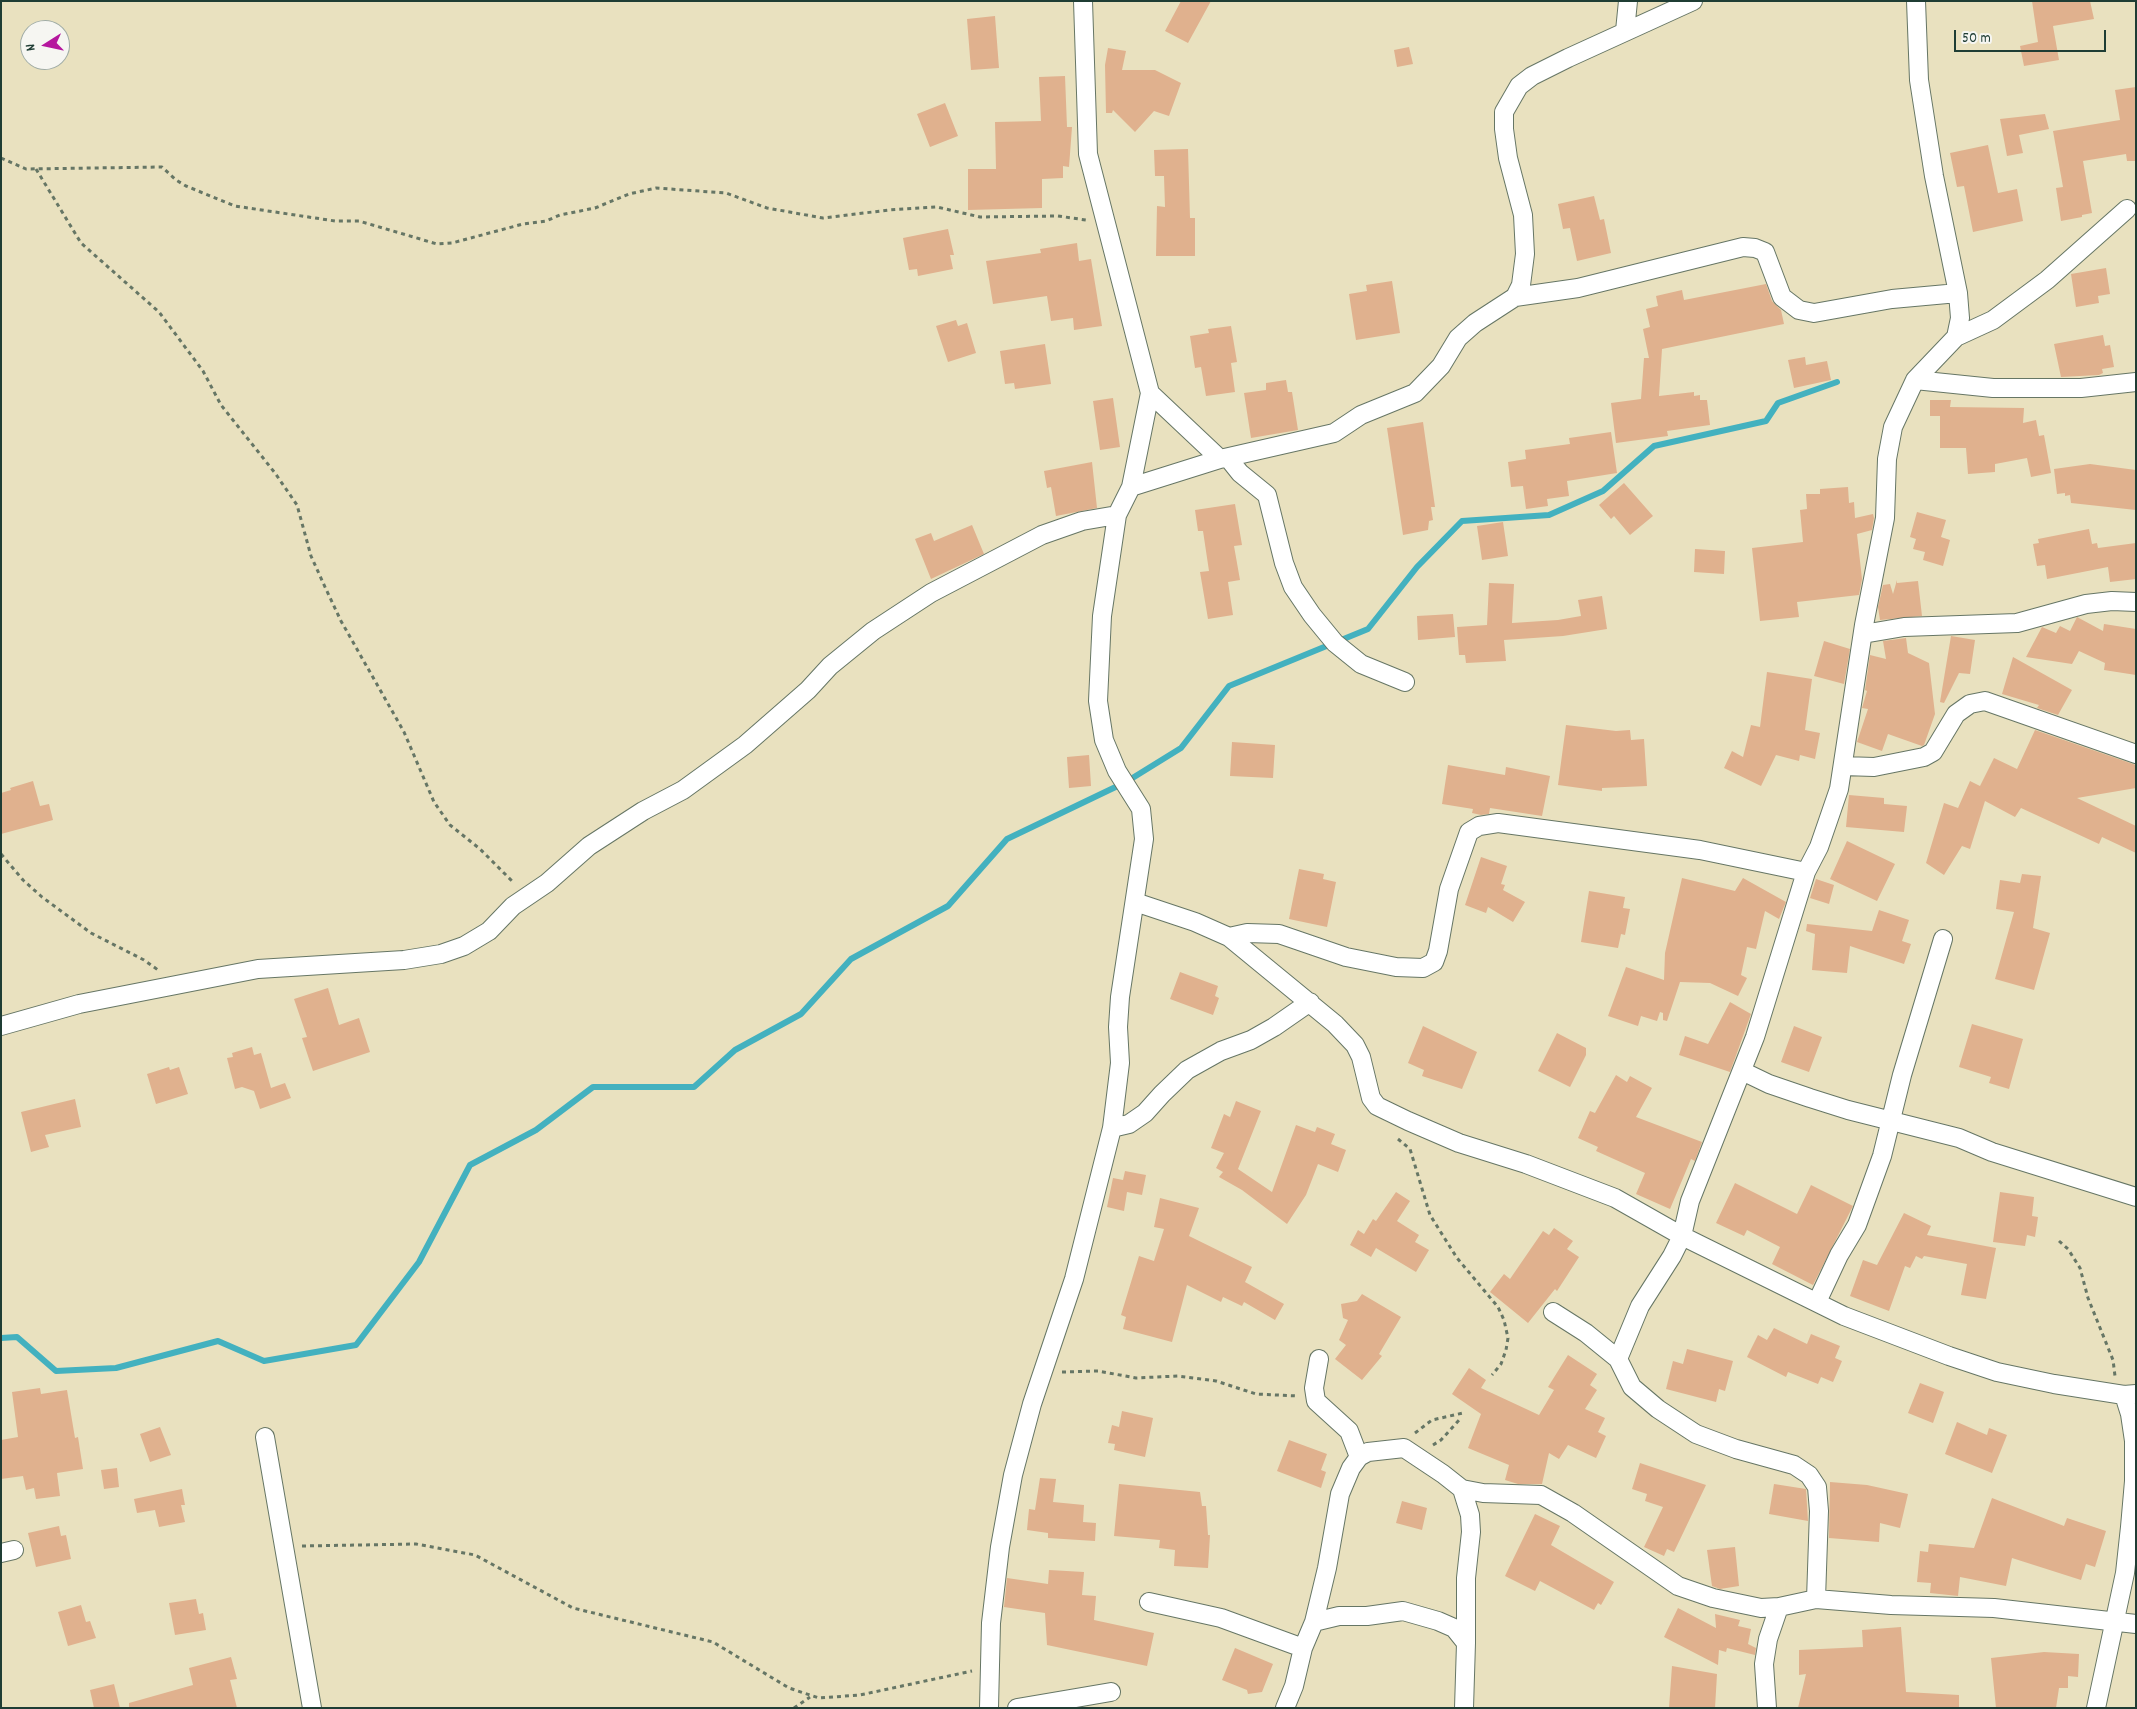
<!DOCTYPE html>
<style>
body{margin:0}
#map{position:relative;width:2137px;height:1709px;overflow:hidden;background:#e9e1bf;font-family:Dekko,sans-serif}
canvas{display:block}
.frame{position:absolute;inset:0;border:2px solid #1f3d34;pointer-events:none}
.north{position:absolute;left:20px;top:20px;width:50px;height:50px;box-sizing:border-box;background:#f6f6f2;border:1px solid #a0aca6;border-radius:50%;rotate:260deg;font-size:14px;font-weight:700;line-height:20px;text-align:center;color:#1f3d34}
.north::after{content:'';display:block;margin:auto;width:18px;height:22px;background:#b5179e;clip-path:polygon(50% 0,100% 100%,50% 72%,0 100%)}
.scale{position:absolute;left:1954px;top:30px;width:152px;height:22px;box-sizing:border-box;border:2px solid #1f3d34;border-top:0;padding-left:6px;font-size:15px;line-height:18px;white-space:nowrap;color:#1f3d34;-webkit-text-stroke:4px #f6f6f2;paint-order:stroke}
</style>
<div id="map">
<canvas width="2137" height="1709"></canvas>
<div class="frame"></div>
<div class="north">N</div>
<div class="scale">50 m</div>
</div>
<script>
const context = document.querySelector('canvas').getContext('2d');
context.lineJoin = 'round';
const poly = rows => new Path2D(rows.map(r => 'M' + r).join(''));
function strokePath(path, color, width, dash) { context.strokeStyle = color; context.lineWidth = width; context.lineCap = dash ? 'butt' : 'round'; context.setLineDash(dash || []); context.stroke(path); }
function fillPath(path, color) { context.fillStyle = color; context.fill(path, 'evenodd'); }
strokePath(poly([
 [1,1338,17,1337,56,1371,116,1368,218,1341,264,1361,356,1345,419,1262,470,1165,536,1130,593,1087,694,1087,735,1050,801,1014,851,959,948,906,1007,839,1126,782,1181,748,1229,686,1368,629,1417,567,1462,521,1549,515,1603,491,1654,446,1766,421,1778,403,1837,382]
]), '#43b1bf', 6);
fillPath(poly([
 [1181,1,1211,1,1188,43,1165,31],
 [2032,1,2090,1,2094,19,2053,26,2059,60,2024,66,2020,46,2038,42],
 [995,16,999,68,971,70,967,19],
 [1409,47,1413,64,1397,67,1394,50],
 [1108,48,1126,51,1122,70,1155,70,1181,83,1169,116,1154,111,1135,132,1113,110,1112,113,1106,113,1105,65],
 [1065,76,1067,127,1072,127,1069,167,1063,166,1063,178,1042,179,1042,208,968,210,968,169,996,169,995,122,1041,121,1039,77],
 [2136,87,2136,161,2127,161,2126,154,2083,161,2092,213,2082,215,2082,217,2061,221,2056,188,2063,187,2053,131,2120,120,2115,90],
 [945,103,958,136,930,147,917,114],
 [2045,114,2049,129,2019,135,2023,153,2007,156,2000,119],
 [1988,145,1998,193,2017,189,2023,221,1973,232,1964,186,1957,187,1950,153],
 [1188,149,1190,218,1195,218,1195,256,1156,256,1157,206,1165,207,1164,176,1155,176,1154,150],
 [1594,196,1600,220,1604,219,1611,253,1577,261,1570,228,1563,229,1558,204],
 [948,229,954,255,950,255,953,269,918,276,917,269,909,270,903,238],
 [1077,243,1079,261,1091,259,1102,326,1074,330,1073,318,1051,321,1047,296,993,304,986,261,1041,253,1040,249],
 [2106,268,2110,294,2098,296,2099,303,2076,307,2071,274],
 [1392,281,1400,333,1356,340,1349,294,1367,291,1366,285],
 [1766,284,1772,301,1781,310,1784,324,1662,349,1659,396,1694,392,1694,396,1700,395,1700,400,1707,400,1710,425,1667,431,1668,436,1616,443,1611,403,1641,399,1644,358,1649,358,1643,329,1650,327,1646,309,1658,306,1656,296,1682,290,1684,300],
 [956,320,958,326,967,323,976,353,948,362,936,326],
 [1231,326,1237,362,1231,363,1235,392,1206,396,1201,367,1195,368,1190,336,1209,333,1208,329],
 [2103,335,2105,346,2110,345,2114,367,2102,369,2103,373,2099,375,2061,377,2054,344],
 [1045,344,1051,384,1015,389,1014,383,1005,384,1000,351],
 [1805,357,1806,365,1827,361,1831,380,1794,388,1788,360],
 [1286,380,1288,392,1292,392,1298,430,1251,438,1244,393,1266,390,1266,383],
 [1113,398,1120,447,1100,450,1093,401],
 [1930,400,1951,400,1950,407,2024,408,2023,423,2036,420,2039,436,2044,435,2051,473,2031,477,2027,458,1995,464,1995,472,1968,474,1966,448,1940,448,1940,416,1930,416],
 [1423,422,1435,507,1431,507,1433,520,1429,521,1428,530,1403,535,1387,428],
 [1611,432,1617,473,1567,481,1569,496,1547,499,1548,506,1526,509,1523,486,1511,487,1508,462,1526,459,1525,450,1570,444,1569,438],
 [1092,462,1097,508,1056,516,1051,487,1047,488,1044,471],
 [2090,464,2136,470,2136,510,2071,503,2070,495,2065,496,2065,493,2057,494,2054,469],
 [1624,483,1653,516,1630,535,1614,516,1611,519,1599,505],
 [1848,487,1849,503,1854,502,1855,518,1873,514,1874,518,1872,530,1857,534,1862,579,1859,595,1797,602,1799,617,1760,621,1752,548,1803,542,1800,510,1807,509,1806,494,1820,494,1820,489],
 [1235,504,1242,545,1234,546,1240,580,1228,582,1233,615,1208,619,1200,572,1209,571,1203,531,1198,531,1195,510],
 [1917,512,1946,520,1941,537,1950,540,1943,566,1923,560,1925,552,1913,549,1916,539,1910,537],
 [1503,522,1508,556,1482,560,1477,526],
 [972,525,984,554,931,579,915,539,931,533,934,541],
 [2089,529,2092,544,2097,543,2098,548,2136,543,2136,579,2110,582,2108,567,2047,579,2045,565,2037,566,2033,544,2039,543,2038,539],
 [1695,549,1725,551,1724,574,1694,572],
 [1897,580,1897,583,1918,581,1922,616,1880,620,1878,607,1883,585,1890,584,1893,594],
 [1489,583,1514,584,1512,623,1558,620,1581,616,1578,600,1602,596,1607,629,1563,636,1504,640,1506,661,1466,663,1465,655,1459,655,1457,627,1487,625],
 [1453,614,1455,637,1418,640,1417,616],
 [2077,617,2103,631,2104,624,2136,629,2136,675,2104,670,2105,663,2079,651,2072,664,2026,657,2042,627,2056,633,2060,626,2070,631],
 [1951,636,1975,640,1970,674,1959,673,1944,703,1940,702],
 [1906,638,1908,653,1929,663,1935,714,1924,745,1922,746,1888,734,1882,751,1857,742,1868,709,1862,708,1867,691,1865,690,1870,655,1886,659,1883,641],
 [1824,641,1850,649,1844,684,1814,676],
 [2013,657,2072,690,2058,715,2037,708,2039,705,2002,694],
 [1767,672,1812,679,1805,730,1820,733,1815,759,1800,755,1799,761,1776,755,1761,786,1724,768,1732,751,1743,757,1751,725,1760,727],
 [1566,725,1616,731,1630,730,1631,740,1644,739,1647,786,1602,788,1602,791,1558,785],
 [2035,730,2136,765,2136,788,2077,798,2136,826,2136,853,2102,837,2099,844,2021,808,2015,817,1985,801,1970,849,1962,846,1944,875,1926,863,1944,803,1958,808,1970,781,1980,786,1994,758,2017,769],
 [1232,742,1275,745,1273,778,1230,776],
 [1089,755,1091,786,1069,788,1067,757],
 [1448,765,1505,775,1506,767,1550,776,1542,816,1490,808,1489,814,1481,815,1472,813,1473,809,1442,804],
 [33,781,40,806,49,804,53,820,1,834,1,793,11,790,10,788],
 [1849,795,1884,798,1884,804,1907,806,1904,832,1846,827],
 [1847,841,1895,864,1877,901,1830,879],
 [1481,857,1507,866,1501,884,1505,885,1503,890,1525,902,1513,922,1488,907,1486,913,1465,905],
 [1299,869,1324,874,1323,879,1336,882,1327,927,1289,919],
 [2022,874,2041,876,2033,928,2050,933,2034,990,1995,979,2014,912,1996,909,2000,880,2020,883],
 [1682,878,1735,891,1743,878,1786,902,1779,919,1765,911,1756,949,1747,947,1741,975,1747,978,1738,996,1710,983,1680,982,1667,1021,1663,1020,1663,1013,1660,1012,1657,1021,1641,1016,1638,1026,1608,1016,1626,967,1664,980,1665,953],
 [1816,879,1834,885,1829,904,1810,898],
 [1589,891,1625,897,1623,908,1630,909,1625,935,1621,934,1618,948,1581,942],
 [1879,910,1909,920,1902,941,1911,944,1904,964,1850,946,1847,973,1812,970,1815,934,1806,931,1807,924,1872,931],
 [1180,972,1218,986,1215,996,1219,998,1213,1015,1170,999],
 [328,988,339,1025,359,1018,370,1052,313,1071,302,1038,307,1037,294,999],
 [1730,1002,1751,1014,1730,1072,1679,1055,1685,1036,1708,1044],
 [1972,1024,2023,1039,2009,1089,1989,1083,1991,1077,1959,1067],
 [1423,1026,1477,1052,1462,1089,1422,1076,1424,1070,1408,1063],
 [1794,1026,1822,1037,1809,1072,1781,1062],
 [1557,1033,1586,1048,1586,1055,1570,1087,1538,1071],
 [252,1047,254,1055,261,1053,271,1088,285,1083,291,1098,260,1109,254,1091,242,1087,235,1089,227,1058,233,1057,232,1053],
 [169,1067,170,1070,179,1067,188,1094,156,1104,147,1074],
 [1616,1075,1627,1082,1630,1076,1652,1088,1636,1117,1702,1142,1695,1161,1691,1159,1670,1209,1636,1194,1645,1173,1596,1151,1598,1147,1578,1138,1590,1111,1595,1113],
 [75,1099,81,1127,45,1135,49,1147,31,1152,21,1112],
 [1236,1101,1261,1111,1238,1169,1272,1192,1296,1125,1315,1132,1317,1127,1335,1134,1331,1144,1346,1150,1338,1172,1318,1164,1306,1195,1287,1224,1242,1190,1219,1177,1223,1172,1216,1168,1224,1153,1211,1148,1224,1114,1230,1117],
 [1125,1171,1146,1175,1142,1195,1127,1192,1124,1211,1107,1207,1113,1178,1123,1180],
 [1735,1183,1797,1214,1811,1185,1853,1206,1813,1285,1772,1264,1780,1247,1747,1230,1744,1236,1716,1223],
 [1396,1192,1410,1201,1397,1221,1419,1235,1415,1242,1429,1250,1416,1272,1376,1248,1371,1257,1350,1245,1358,1230,1364,1234,1373,1219,1376,1221],
 [2000,1192,2034,1197,2032,1216,2038,1217,2035,1237,2027,1235,2025,1246,1993,1242],
 [1160,1198,1199,1208,1189,1236,1252,1267,1245,1282,1284,1304,1275,1320,1244,1302,1242,1306,1223,1297,1221,1302,1187,1285,1172,1342,1123,1329,1126,1317,1121,1315,1139,1256,1154,1261,1164,1229,1154,1227],
 [1904,1213,1931,1226,1927,1235,1996,1248,1986,1299,1961,1295,1967,1264,1924,1256,1922,1259,1916,1256,1910,1268,1905,1266,1889,1311,1850,1296,1863,1260,1877,1265],
 [1554,1228,1573,1241,1567,1249,1579,1257,1557,1291,1555,1289,1528,1323,1490,1292,1504,1274,1510,1279,1543,1231,1549,1235],
 [1362,1294,1401,1317,1379,1354,1382,1356,1362,1380,1335,1359,1346,1345,1339,1340,1348,1320,1343,1318,1341,1304,1357,1301],
 [1774,1328,1807,1344,1811,1334,1840,1346,1835,1358,1842,1361,1833,1382,1821,1377,1818,1384,1788,1372,1786,1377,1747,1357,1758,1335,1767,1340],
 [1687,1349,1733,1361,1725,1391,1719,1389,1716,1402,1666,1389,1673,1361,1683,1364],
 [1568,1355,1597,1374,1590,1385,1597,1390,1585,1409,1605,1418,1598,1432,1606,1436,1596,1458,1568,1445,1559,1459,1549,1453,1542,1484,1518,1484,1505,1480,1509,1465,1468,1448,1481,1414,1452,1394,1469,1368,1486,1380,1481,1388,1539,1415,1554,1390,1548,1387],
 [1920,1383,1944,1392,1933,1423,1908,1413],
 [40,1388,41,1394,67,1390,75,1438,78,1437,83,1469,57,1473,60,1496,36,1499,34,1488,26,1490,23,1476,1,1479,1,1440,18,1437,12,1392],
 [1122,1411,1153,1418,1145,1457,1114,1450,1115,1444,1108,1443,1112,1425,1119,1427],
 [1957,1422,1987,1435,1989,1428,2007,1435,1992,1473,1945,1454],
 [160,1427,171,1455,150,1462,140,1434],
 [1289,1440,1327,1454,1321,1470,1326,1472,1321,1488,1277,1471],
 [1640,1463,1706,1485,1674,1552,1667,1549,1664,1556,1644,1547,1663,1507,1645,1501,1647,1494,1632,1489],
 [117,1468,119,1487,104,1489,101,1470],
 [1040,1478,1056,1479,1053,1502,1084,1505,1083,1522,1096,1523,1095,1541,1048,1538,1048,1533,1027,1530,1029,1509,1035,1510],
 [1830,1482,1867,1485,1908,1494,1900,1528,1880,1523,1879,1542,1829,1538],
 [1119,1484,1200,1492,1202,1506,1206,1506,1208,1535,1210,1535,1208,1568,1174,1566,1175,1550,1159,1548,1160,1540,1114,1536],
 [1774,1484,1806,1489,1808,1521,1769,1514],
 [182,1489,185,1505,181,1505,185,1522,159,1527,155,1510,137,1513,134,1499],
 [1992,1498,2064,1526,2067,1518,2106,1531,2095,1567,2086,1564,2081,1580,2012,1558,2006,1586,1960,1577,1958,1596,1930,1593,1931,1583,1917,1582,1920,1551,1928,1552,1929,1544,1974,1548],
 [1402,1501,1427,1508,1422,1530,1396,1523],
 [1535,1514,1560,1526,1551,1545,1614,1582,1601,1605,1598,1603,1594,1610,1540,1581,1535,1591,1505,1576],
 [59,1526,61,1536,66,1535,71,1559,36,1567,28,1533],
 [1735,1547,1739,1586,1720,1589,1712,1586,1707,1550],
 [1049,1570,1084,1572,1082,1595,1096,1596,1094,1620,1154,1633,1147,1666,1047,1645,1045,1613,1004,1607,1007,1578,1048,1584],
 [196,1599,199,1614,203,1613,206,1630,175,1635,169,1603],
 [81,1605,86,1622,90,1621,96,1638,68,1646,58,1612],
 [1678,1608,1716,1628,1715,1614,1740,1620,1738,1626,1751,1629,1748,1644,1756,1648,1755,1655,1727,1648,1726,1652,1719,1650,1718,1665,1664,1637],
 [1901,1627,1906,1692,1959,1695,1959,1708,1798,1708,1806,1674,1799,1675,1799,1650,1863,1647,1862,1630],
 [1235,1648,1273,1664,1262,1692,1248,1694,1247,1690,1222,1680],
 [2044,1652,2079,1654,2078,1677,2068,1676,2068,1688,2059,1688,2056,1708,1996,1708,1991,1658],
 [231,1657,237,1679,230,1680,237,1708,129,1708,129,1703,193,1685,189,1668],
 [1672,1666,1717,1674,1715,1708,1669,1708],
 [114,1684,120,1708,94,1708,90,1690]
]), '#e0b18e');
const street = poly([
 [1625,31,1628,1],
 [1515,297,1578,288,1743,247,1755,248,1765,252,1782,297,1799,310,1814,313,1892,299,1958,293],
 [1956,337,1993,320,2047,280,2127,209],
 [1915,380,1993,388,2081,388,2136,382],
 [1150,393,1220,459],
 [1228,458,1240,473,1267,495,1284,563,1293,587,1312,615,1335,643,1361,664,1405,682],
 [1131,487,1220,459,1334,433,1361,415,1415,393,1441,366,1458,338,1475,323,1515,297,1521,285,1525,254,1523,215,1508,158,1504,129,1504,112,1519,86,1532,76,1568,58,1693,1],
 [1863,634,1904,627,2017,623,2086,604,2112,601,2136,602],
 [1843,766,1874,767,1924,757,1933,752,1956,714,1970,704,1985,701,2136,754],
 [1135,902,1195,922,1229,937,1335,1024,1355,1045,1361,1057,1371,1098,1377,1106,1408,1121,1459,1143,1526,1164,1615,1198,1682,1236,1844,1316,1949,1356,1997,1372,2054,1384,2124,1395,2136,1394],
 [1229,937,1247,933,1279,934,1346,957,1396,967,1423,968,1434,962,1438,951,1449,889,1469,832,1479,826,1498,823,1700,850,1806,872],
 [1,1026,79,1004,258,969,404,960,441,954,464,946,489,931,513,906,547,883,589,846,643,811,683,790,745,745,808,690,830,666,873,631,931,593,1042,535,1082,521,1117,515],
 [1742,1071,1769,1084,1810,1098,1848,1110,1959,1138,1992,1152,2136,1197],
 [1112,1128,1129,1124,1145,1113,1162,1094,1187,1070,1221,1051,1251,1040,1274,1027,1310,1002],
 [1817,1302,1839,1255,1857,1225,1882,1156,1902,1075,1943,939],
 [1553,1312,1586,1333,1618,1359,1632,1387,1658,1409,1696,1434,1736,1449,1794,1465,1809,1475,1817,1487,1819,1511,1816,1599],
 [1319,1359,1314,1388,1316,1401,1349,1431,1359,1457],
 [1618,1359,1640,1306,1672,1256,1682,1236,1690,1201,1755,1037,1806,872,1819,847,1839,789,1864,625,1885,518,1887,459,1893,427,1915,380,1956,337,1960,318,1958,293,1934,176,1919,80,1916,1],
 [265,1437,312,1708],
 [1462,1489,1470,1515,1471,1532,1466,1578,1466,1643],
 [1,1553,14,1550],
 [1149,1602,1221,1618,1303,1648],
 [1314,1622,1339,1616,1367,1616,1403,1611,1438,1621,1454,1628,1466,1643,1464,1708],
 [989,1708,991,1623,1000,1547,1013,1475,1032,1404,1074,1279,1112,1128,1120,1063,1118,1027,1120,997,1144,839,1141,809,1117,771,1104,740,1098,701,1102,616,1117,515,1131,487,1150,393,1088,154,1083,1],
 [1017,1708,1111,1692],
 [1285,1708,1294,1686,1303,1648,1314,1622,1327,1568,1340,1494,1351,1468,1359,1457,1368,1452,1404,1448,1443,1474,1462,1489,1483,1493,1541,1495,1573,1513,1678,1586,1713,1598,1761,1608,1779,1607],
 [1767,1708,1764,1664,1768,1639,1779,1607,1816,1599,1891,1605,1994,1608,2136,1624],
 [2096,1708,2125,1573,2130,1527,2134,1481,2134,1441,2130,1414,2124,1395]
]);
strokePath(street, '#667665', 20);
strokePath(poly([
 [1,158,26,169,162,167,176,180,186,186,235,206,335,221,359,221,437,244,452,243,523,224,546,221,560,215,595,208,629,194,656,188,726,193,767,208,823,218,889,210,937,207,980,217,1058,216,1086,220],
 [36,169,81,243,159,312,203,371,221,405,275,473,297,505,311,556,325,587,341,621,404,732,434,802,450,825,480,849,514,883],
 [1,854,23,880,42,897,91,933,144,960,158,970],
 [1398,1139,1410,1149,1430,1215,1457,1258,1498,1307,1504,1320,1508,1338,1506,1350,1501,1364,1492,1375],
 [2059,1241,2068,1249,2080,1268,2088,1298,2113,1360,2115,1376],
 [1062,1372,1098,1371,1136,1378,1178,1376,1216,1381,1256,1394,1298,1396],
 [1415,1433,1432,1420,1463,1413],
 [1433,1445,1441,1440,1461,1418],
 [302,1546,416,1544,475,1555,573,1608,713,1642,789,1688,819,1698,860,1695,972,1671],
 [794,1708,810,1697]
]), '#667665', 3, [4, 4]);
strokePath(street, '#fff', 18);
</script>
